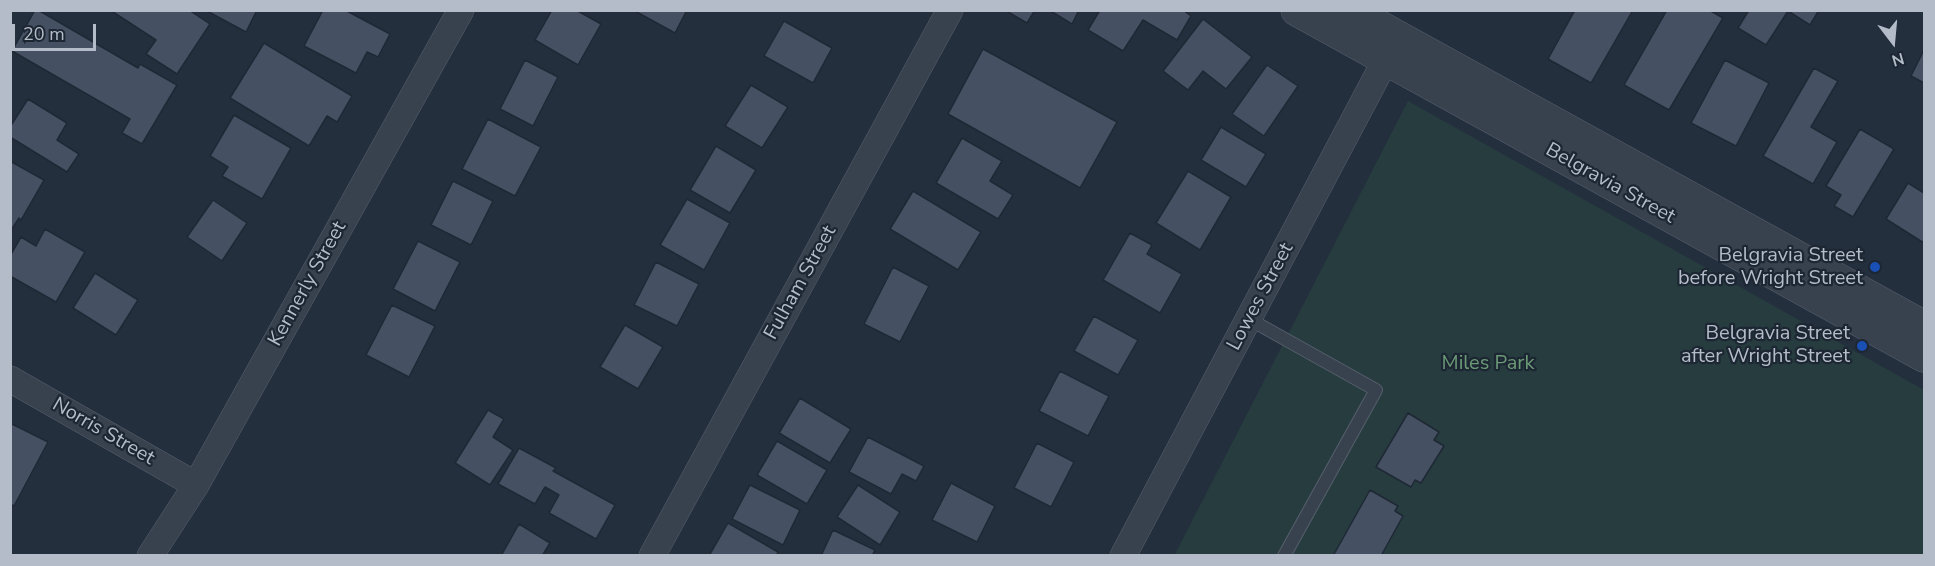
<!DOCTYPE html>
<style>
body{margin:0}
#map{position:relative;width:1935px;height:566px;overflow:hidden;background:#242f3e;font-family:"Nunito Sans",sans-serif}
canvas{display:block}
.frame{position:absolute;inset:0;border:12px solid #b4bcc9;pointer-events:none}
.north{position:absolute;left:1863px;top:12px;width:60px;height:60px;-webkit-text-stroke:4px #1d2633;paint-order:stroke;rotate:164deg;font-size:16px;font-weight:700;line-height:24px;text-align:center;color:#b4bcc9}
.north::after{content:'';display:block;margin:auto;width:21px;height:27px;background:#b4bcc9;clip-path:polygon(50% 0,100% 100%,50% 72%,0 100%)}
.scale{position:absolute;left:12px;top:24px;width:84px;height:27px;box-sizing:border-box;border:3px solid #b4bcc9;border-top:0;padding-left:8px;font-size:18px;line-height:21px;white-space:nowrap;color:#b4bcc9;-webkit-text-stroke:4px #1d2633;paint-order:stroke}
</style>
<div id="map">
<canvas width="1935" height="566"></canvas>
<div class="frame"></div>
<div class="north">N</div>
<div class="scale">20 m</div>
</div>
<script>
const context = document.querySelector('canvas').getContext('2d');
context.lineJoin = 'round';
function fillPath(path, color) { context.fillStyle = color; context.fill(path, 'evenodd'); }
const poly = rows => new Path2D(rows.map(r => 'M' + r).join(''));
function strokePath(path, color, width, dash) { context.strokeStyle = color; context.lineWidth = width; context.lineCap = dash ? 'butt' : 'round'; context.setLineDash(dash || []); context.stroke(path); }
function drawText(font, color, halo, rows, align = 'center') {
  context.font = font + ' "Nunito Sans",sans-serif'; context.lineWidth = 4.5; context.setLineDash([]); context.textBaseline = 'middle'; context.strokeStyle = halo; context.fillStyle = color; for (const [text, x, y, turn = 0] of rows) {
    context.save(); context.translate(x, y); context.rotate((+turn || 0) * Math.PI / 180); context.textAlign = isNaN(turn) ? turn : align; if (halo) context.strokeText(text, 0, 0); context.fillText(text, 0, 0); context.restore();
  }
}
fillPath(poly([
 [1408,101,1924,390,1924,555,1174,556]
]), '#263c3f');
const building = poly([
 [35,10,38,10,138,68,140,64,177,85,142,144,122,133,130,119,12,51,35,10],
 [110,10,189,10,210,24,177,74,146,54,156,40,110,10],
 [205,10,257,10,246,32,205,10],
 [323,10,345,10,390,34,378,57,367,52,356,73,304,46,323,10],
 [552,10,576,10,601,24,578,65,535,40,552,10],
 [633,10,687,10,675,33,633,10],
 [1009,10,1035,10,1027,23,1008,12,1009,10],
 [1049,10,1079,10,1072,24,1049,10],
 [1100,10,1183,10,1191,16,1177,40,1143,20,1123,51,1088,30,1100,10],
 [1575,10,1633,10,1591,83,1548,59,1575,10],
 [1667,10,1709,10,1723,18,1669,110,1624,85,1667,10],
 [1749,10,1819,10,1810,25,1788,11,1766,45,1738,28,1749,10],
 [1203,19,1252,57,1226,89,1203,71,1188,90,1163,71,1203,19],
 [784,21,832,48,813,83,764,56,784,21],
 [264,43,352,96,337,122,327,116,309,146,230,98,264,43],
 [983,49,1117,122,1080,188,948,114,983,49],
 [1924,50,1924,83,1911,76,1924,50],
 [525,60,558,77,533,126,500,109,525,60],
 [1725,60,1769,83,1736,146,1691,123,1725,60],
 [1267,65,1298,86,1264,136,1232,114,1267,65],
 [1814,68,1838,81,1811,127,1837,142,1813,184,1763,156,1814,68],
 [751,85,788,107,762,148,725,126,751,85],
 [28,99,67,123,57,140,79,154,67,172,10,137,10,127,28,99],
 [234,115,291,148,262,199,222,176,228,167,210,156,234,115],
 [488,119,541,147,515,196,462,169,488,119],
 [1221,127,1266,154,1246,187,1201,160,1221,127],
 [1860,129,1894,149,1853,217,1834,206,1841,195,1826,186,1860,129],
 [962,138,1002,161,990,181,1013,195,998,219,936,183,962,138],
 [716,146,756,170,730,213,690,190,716,146],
 [10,161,44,180,21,220,19,218,10,232,10,161],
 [1188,171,1231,197,1200,250,1156,223,1188,171],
 [453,181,493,201,471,245,431,225,453,181],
 [1908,183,1924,193,1924,243,1886,219,1908,183],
 [913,191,981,232,958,270,890,229,913,191],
 [687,199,730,223,704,270,660,245,687,199],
 [213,200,247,223,222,261,187,237,213,200],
 [45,229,85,252,56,302,10,276,10,256,21,237,36,246,45,229],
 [1130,233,1152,245,1147,254,1182,274,1160,313,1103,280,1130,233],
 [418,241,460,262,435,311,393,289,418,241],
 [656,262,699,284,677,326,634,305,656,262],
 [893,267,929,286,900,342,864,324,893,267],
 [95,273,138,300,116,335,73,308,95,273],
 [392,305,435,326,409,377,366,355,392,305],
 [1094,316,1138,340,1118,375,1074,351,1094,316],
 [625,325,663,347,638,389,600,367,625,325],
 [1060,371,1109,396,1088,436,1039,411,1060,371],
 [800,398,851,429,830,463,779,433,800,398],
 [488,410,504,419,493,437,513,450,490,485,455,463,488,410],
 [1408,413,1439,432,1434,440,1444,446,1421,483,1415,480,1411,487,1376,467,1408,413],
 [10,423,48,442,14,506,10,504,10,423],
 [868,437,924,466,916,481,902,474,891,494,849,472,868,437],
 [777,441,827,470,807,504,757,475,777,441],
 [1037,443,1074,462,1051,507,1014,488,1037,443],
 [519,448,556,468,553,471,615,505,596,539,549,513,559,495,545,487,535,504,498,484,519,448],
 [951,483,995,506,977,542,932,520,951,483],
 [750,485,800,510,783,545,732,519,750,485],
 [858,485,900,512,880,545,837,517,858,485],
 [1370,490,1398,506,1395,511,1403,516,1381,556,1333,556,1370,490],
 [728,523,778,552,776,556,709,556,728,523],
 [519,524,550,543,542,556,501,556,519,524],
 [833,530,875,550,872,556,821,556,833,530]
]);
fillPath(building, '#455162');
strokePath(building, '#1f2835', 1.5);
const service = poly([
 [1249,319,1376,390,1284,556]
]);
const minor = poly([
 [10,379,196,485],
 [150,556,196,485,461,10],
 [652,556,950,10],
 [1123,556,1394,44]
]);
const tertiary = poly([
 [1297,10,1924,356],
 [1349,10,1924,327]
]);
strokePath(service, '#565f6c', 14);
strokePath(minor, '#565f6c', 27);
strokePath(tertiary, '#565f6c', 33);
strokePath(service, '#38414e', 12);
strokePath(minor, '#38414e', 26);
strokePath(tertiary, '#38414e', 32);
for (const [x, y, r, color] of [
 [1875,267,6,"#1a4fb4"],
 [1862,346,6,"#1a4fb4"]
]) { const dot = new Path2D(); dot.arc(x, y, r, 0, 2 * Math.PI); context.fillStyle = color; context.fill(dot); strokePath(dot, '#1d2633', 2); }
drawText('20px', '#b4bcc9', '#1d2633', [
 ["Belgravia Street",1610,184,29],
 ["Fulham Street",801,283,-61],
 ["Kennerly Street",308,284,-61],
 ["Lowes Street",1261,297,-62],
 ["Norris Street",103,432,30]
]);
drawText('20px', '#b4bcc9', '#1d2633', [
 ["Belgravia Street",1863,256],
 ["before Wright Street",1863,279],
 ["Belgravia Street",1850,334],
 ["after Wright Street",1850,357]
], 'right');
drawText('20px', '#6b9a76', '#1d2633', [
 ["Miles Park",1488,364]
]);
</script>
